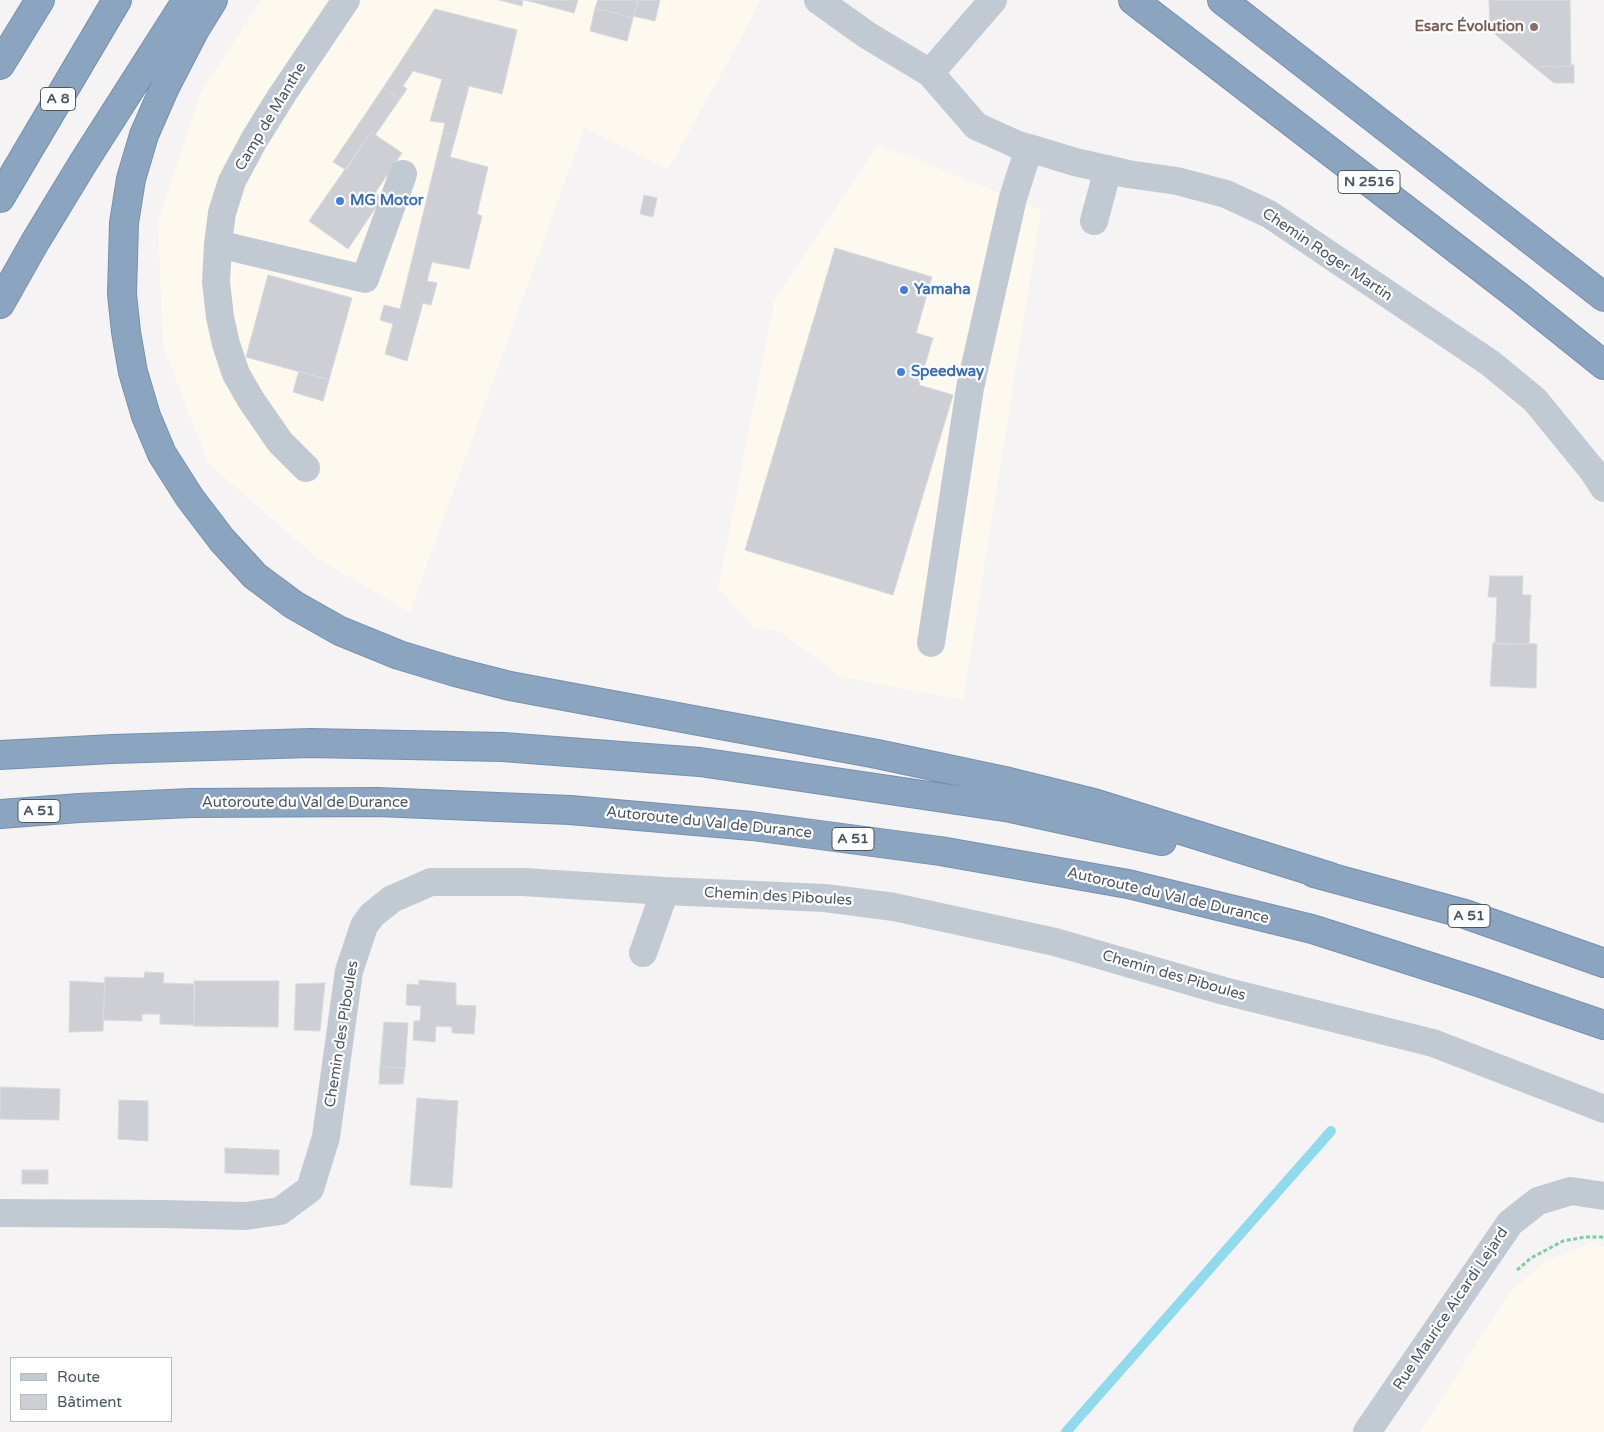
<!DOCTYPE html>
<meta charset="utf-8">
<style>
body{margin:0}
#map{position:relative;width:1604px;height:1432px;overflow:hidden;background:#f5f3f3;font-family:"Varela Round",sans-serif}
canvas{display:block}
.legend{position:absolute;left:10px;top:1357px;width:162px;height:65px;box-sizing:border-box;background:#fff;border:1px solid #b7bbc0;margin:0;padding:6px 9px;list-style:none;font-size:15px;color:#4a5661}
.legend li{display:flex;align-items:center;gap:10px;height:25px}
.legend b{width:25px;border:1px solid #b7bbc0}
</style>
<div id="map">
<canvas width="1604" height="1432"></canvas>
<ul class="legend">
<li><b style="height:6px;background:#c1cad2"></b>Route</li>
<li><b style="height:14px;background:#cdcfd5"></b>Bâtiment</li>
</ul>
</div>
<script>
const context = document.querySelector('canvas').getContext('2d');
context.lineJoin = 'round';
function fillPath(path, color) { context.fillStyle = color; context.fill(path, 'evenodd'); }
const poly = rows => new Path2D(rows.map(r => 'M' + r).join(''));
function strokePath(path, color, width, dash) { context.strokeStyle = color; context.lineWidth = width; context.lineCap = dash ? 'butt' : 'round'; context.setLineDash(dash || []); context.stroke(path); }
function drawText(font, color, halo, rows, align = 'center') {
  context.font = font + ' "Varela Round",sans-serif'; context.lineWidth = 4.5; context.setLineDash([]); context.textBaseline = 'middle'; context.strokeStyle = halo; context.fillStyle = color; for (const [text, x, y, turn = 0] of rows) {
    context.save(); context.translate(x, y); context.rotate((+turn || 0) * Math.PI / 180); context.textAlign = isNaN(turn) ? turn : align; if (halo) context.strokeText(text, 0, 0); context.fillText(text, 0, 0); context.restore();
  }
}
fillPath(poly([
 [261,0,760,0,751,20,668,169,584,128,410,612,318,559,208,463,163,345,158,222,201,92],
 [879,144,1041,210,963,700,842,677,779,631,754,628,718,588,774,302],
 [1592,1243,1604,1247,1604,1432,1420,1432,1510,1292,1545,1262]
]), '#fdf9ef');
strokePath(poly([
 [1066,1432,1331,1131]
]), '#90daee', 10);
const building = poly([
 [499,0,523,0,522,6,499,0],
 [525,0,578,0,574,13,525,0],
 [598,0,638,0,633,18,595,8,598,0],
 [638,0,660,0,655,21,633,16,638,0],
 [1489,0,1570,0,1571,66,1534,67,1490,30,1489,0],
 [595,8,633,18,627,41,590,31,595,8],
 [435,9,517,30,502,94,469,86,456,136,443,132,445,123,430,121,442,79,413,71,403,86,407,89,400,99,383,88,435,9],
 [1571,65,1574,65,1574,83,1554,83,1534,67,1571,66,1571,65],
 [383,88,400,99,375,135,371,132,346,170,333,162,383,88],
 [371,132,402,153,375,193,382,198,348,249,309,221,371,132],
 [443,132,456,136,450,157,488,167,477,214,482,216,469,269,432,262,427,281,437,283,431,305,423,303,407,361,385,354,393,324,380,320,384,305,400,309,443,132],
 [644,195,657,198,653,217,640,214,644,195],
 [835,248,932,277,916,333,933,338,919,385,953,395,893,595,745,550,835,248],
 [268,275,352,298,329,380,246,357,268,275],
 [299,371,329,380,323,401,293,392,299,371],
 [1490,576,1523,576,1522,595,1531,595,1529,644,1495,644,1497,597,1488,597,1490,576],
 [1493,643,1537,644,1536,688,1490,686,1493,643],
 [145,972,164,973,163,983,195,984,194,1025,160,1024,160,1014,142,1014,142,1021,103,1020,105,977,144,978,145,972],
 [419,980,456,983,456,1005,476,1006,474,1034,452,1033,452,1027,436,1026,435,1042,413,1040,414,1021,420,1021,421,1006,406,1005,407,984,419,985,419,980],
 [70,981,105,983,103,1031,69,1032,70,981],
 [194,981,279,981,278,1027,194,1026,194,981],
 [325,983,320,1031,294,1030,296,984,325,983],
 [384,1022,408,1023,405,1068,380,1067,384,1022],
 [380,1067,405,1068,403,1084,379,1084,380,1067],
 [0,1087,60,1089,59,1120,0,1119,0,1087],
 [417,1098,458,1101,452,1188,410,1185,417,1098],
 [119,1100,148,1101,148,1141,118,1139,119,1100],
 [225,1148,279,1150,279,1175,225,1173,225,1148],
 [22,1170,48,1170,48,1184,22,1184,22,1170]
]);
fillPath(building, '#cdcfd5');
strokePath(building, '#d7d9de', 1);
const highway = poly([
 [213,0,195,29,165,87,144,135,131,179,124,223,122,294,126,332,133,372,146,416,162,454,190,498,222,540,255,576,294,605,340,631,399,655,455,672,510,686,877,754,1009,782,1094,803,1331,877],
 [1133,0,1518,296,1604,365],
 [1222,0,1604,297],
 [0,65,40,0],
 [0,198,117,0],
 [0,304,35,242,83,163,187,0],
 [0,755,112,749,311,743,503,747,700,762,1011,808,1162,841],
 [0,814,79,808,191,803,377,802,570,810,752,826,940,851,1128,884,1312,929,1481,983,1604,1025],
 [1314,873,1465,914,1604,963]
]);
strokePath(highway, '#7690ad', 30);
strokePath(poly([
 [1517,1270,1531,1258,1563,1241,1585,1237,1604,1237]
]), '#7ad0a6', 3, [4, 2.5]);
strokePath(poly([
 [346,0,282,95,254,140,232,181,222,213,218,244,365,279,403,174],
 [818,0,867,35,930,73,976,126,1018,145,1029,148,1075,162,1128,174,1177,181,1226,194,1269,214,1490,363,1535,400,1593,471,1604,488],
 [930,73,993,0],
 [1094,221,1108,169],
 [218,244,216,282,220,317,226,344,236,374,251,400,280,442,306,468],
 [931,643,970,388,1013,198,1029,148],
 [643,953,665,891],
 [0,1213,161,1214,246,1216,280,1211,310,1189,326,1137,349,971,364,926,372,915,392,899,431,882,523,882,665,891,825,898,894,907,1055,942,1224,991,1433,1043,1604,1109],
 [1367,1432,1510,1223,1538,1201,1571,1191,1604,1196]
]), '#c1cad2', 28);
strokePath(highway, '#8ba5c1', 28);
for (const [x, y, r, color] of [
 [1534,27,5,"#8d6e63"],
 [340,201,5,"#3f7fe0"],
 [904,290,5,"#3f7fe0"],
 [901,372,5,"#3f7fe0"]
]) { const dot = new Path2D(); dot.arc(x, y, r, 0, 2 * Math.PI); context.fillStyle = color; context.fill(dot); strokePath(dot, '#fff', 2); }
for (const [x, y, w] of [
 [58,99,35],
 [1369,182,62],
 [39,811,42],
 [853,839,42],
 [1469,916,42]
]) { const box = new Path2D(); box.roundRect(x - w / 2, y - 11.5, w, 23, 4); context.fillStyle = '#fff'; context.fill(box); strokePath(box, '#4a5661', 1); }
drawText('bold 14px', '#4a5661', null, [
 ["A 8",58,99],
 ["N 2516",1369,182],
 ["A 51",39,811],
 ["A 51",853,839],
 ["A 51",1469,916]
]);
drawText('bold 15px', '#785e54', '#fff', [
 ["Esarc Évolution",1524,27]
], 'right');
drawText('15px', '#4a5661', '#fff', [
 ["Camp de Manthe",271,117,-59],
 ["Chemin Roger Martin",1327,255,34],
 ["Autoroute du Val de Durance",305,803],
 ["Autoroute du Val de Durance",709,823,6],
 ["Autoroute du Val de Durance",1168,896,13],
 ["Chemin des Piboules",778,897,3],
 ["Chemin des Piboules",1174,976,16],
 ["Chemin des Piboules",342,1034,-81],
 ["Rue Maurice Aicardi Lejard",1451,1309,-56]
]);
drawText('bold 15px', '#366cbe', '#fff', [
 ["MG Motor",350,201],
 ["Yamaha",914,290],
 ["Speedway",911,372]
], 'left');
</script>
